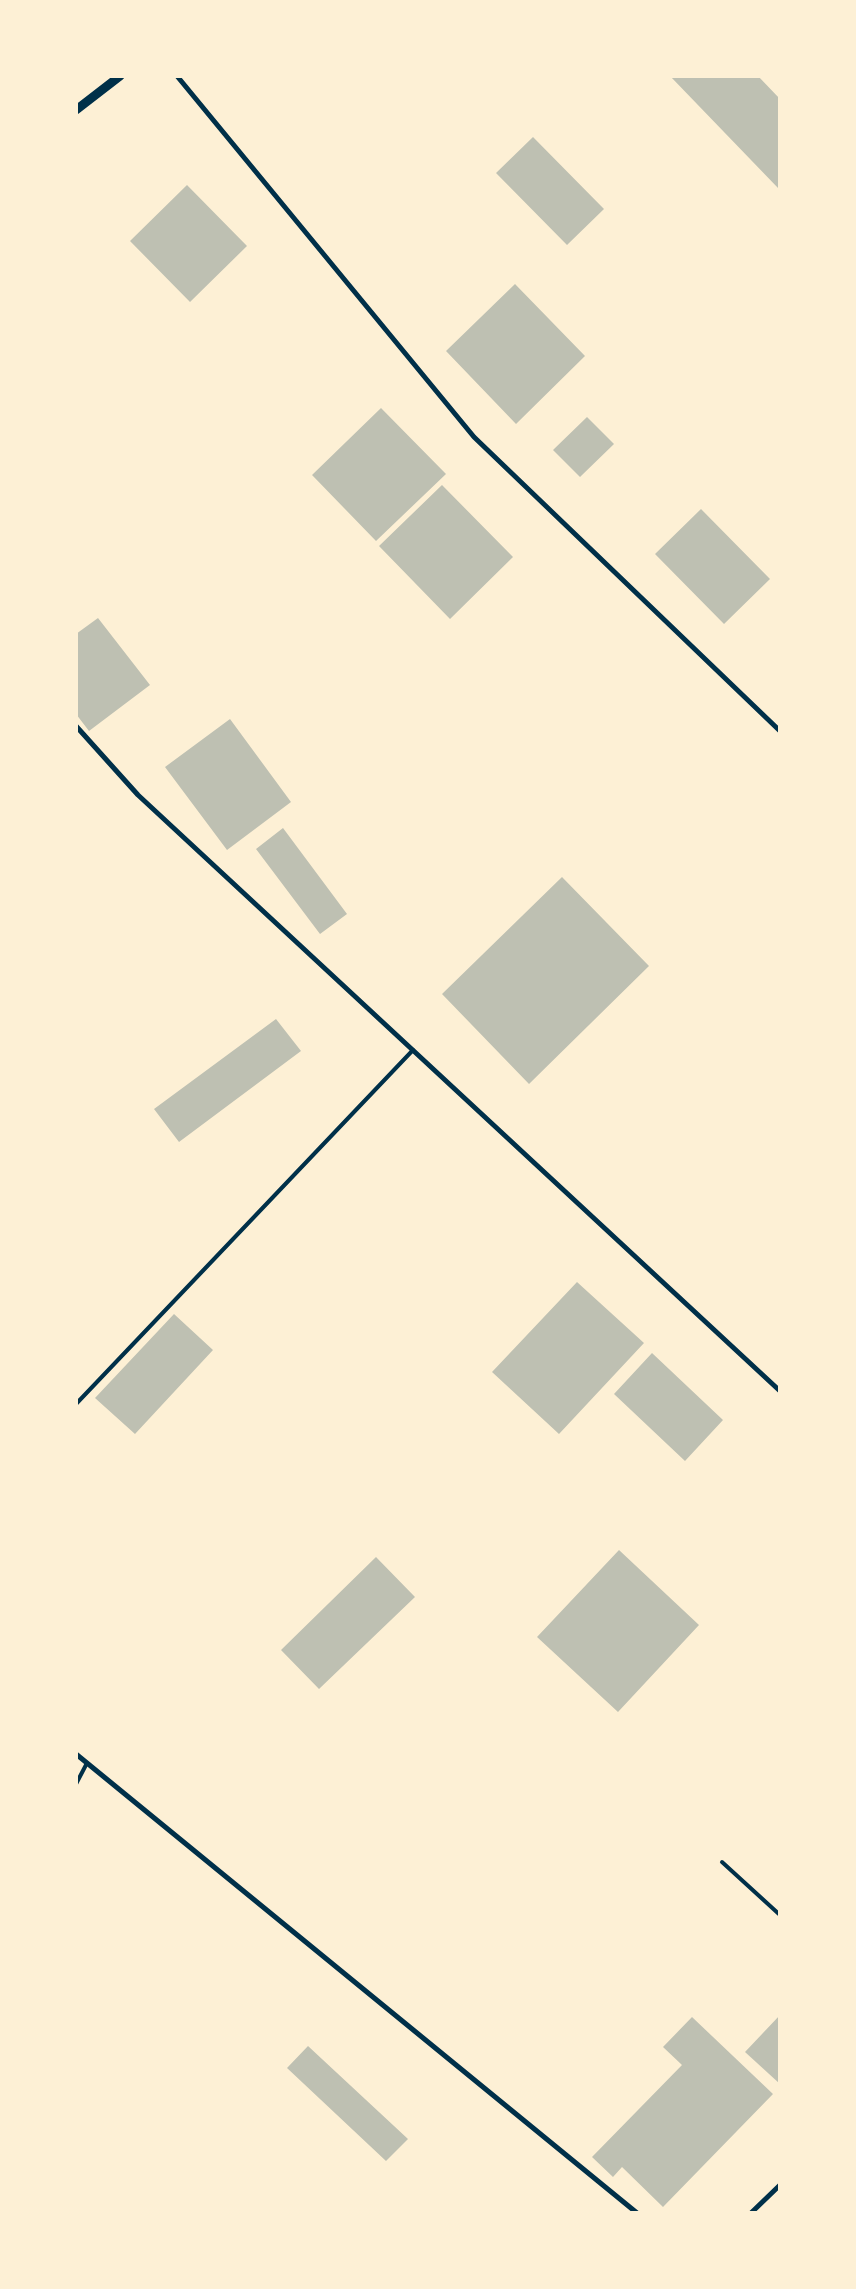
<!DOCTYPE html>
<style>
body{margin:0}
#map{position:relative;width:856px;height:2289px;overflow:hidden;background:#fdf0d5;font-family:"Alegreya Sans",sans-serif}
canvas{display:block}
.frame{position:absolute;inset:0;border:78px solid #fdf0d5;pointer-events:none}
</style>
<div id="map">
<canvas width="856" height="2289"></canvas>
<div class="frame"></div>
</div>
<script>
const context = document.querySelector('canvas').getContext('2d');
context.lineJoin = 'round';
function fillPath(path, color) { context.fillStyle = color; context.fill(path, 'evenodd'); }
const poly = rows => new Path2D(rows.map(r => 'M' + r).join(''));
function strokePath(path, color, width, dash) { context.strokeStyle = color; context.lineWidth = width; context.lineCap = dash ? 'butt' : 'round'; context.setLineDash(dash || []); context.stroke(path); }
fillPath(poly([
 [670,76,758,76,780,99,780,186,778,188],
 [533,137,604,209,567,245,496,173],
 [187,185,247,246,190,302,130,241],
 [515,284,585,356,516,424,446,351],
 [381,408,446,474,376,541,312,475],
 [587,417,614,444,580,477,553,450],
 [442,485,513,557,450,619,379,546],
 [701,509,770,579,724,624,655,554],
 [98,618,150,685,89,731,76,714,76,634],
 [230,719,291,802,227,850,165,767],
 [283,828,347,914,320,934,256,849],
 [562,877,649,966,529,1084,442,994],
 [276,1019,301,1051,179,1142,154,1109],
 [577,1282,644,1343,559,1434,492,1372],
 [174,1314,213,1350,135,1434,95,1398],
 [652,1353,723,1420,685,1461,614,1394],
 [619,1550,699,1625,618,1712,537,1637],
 [376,1557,415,1597,319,1689,281,1650],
 [780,2015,780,2084,745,2052],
 [692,2017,773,2094,663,2207,622,2167,613,2177,592,2157,682,2065,663,2047],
 [308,2046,408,2139,386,2161,287,2068]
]), '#bec0b2');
strokePath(poly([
 [76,1404,413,1050],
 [76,1784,87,1763],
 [722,1862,780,1915]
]), '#003049', 4);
strokePath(poly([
 [177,76,474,437,780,731],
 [76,726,138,795,780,1391],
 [76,1754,637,2213],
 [751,2213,780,2185]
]), '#003049', 5);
strokePath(poly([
 [76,110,120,76]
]), '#003049', 9);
</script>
